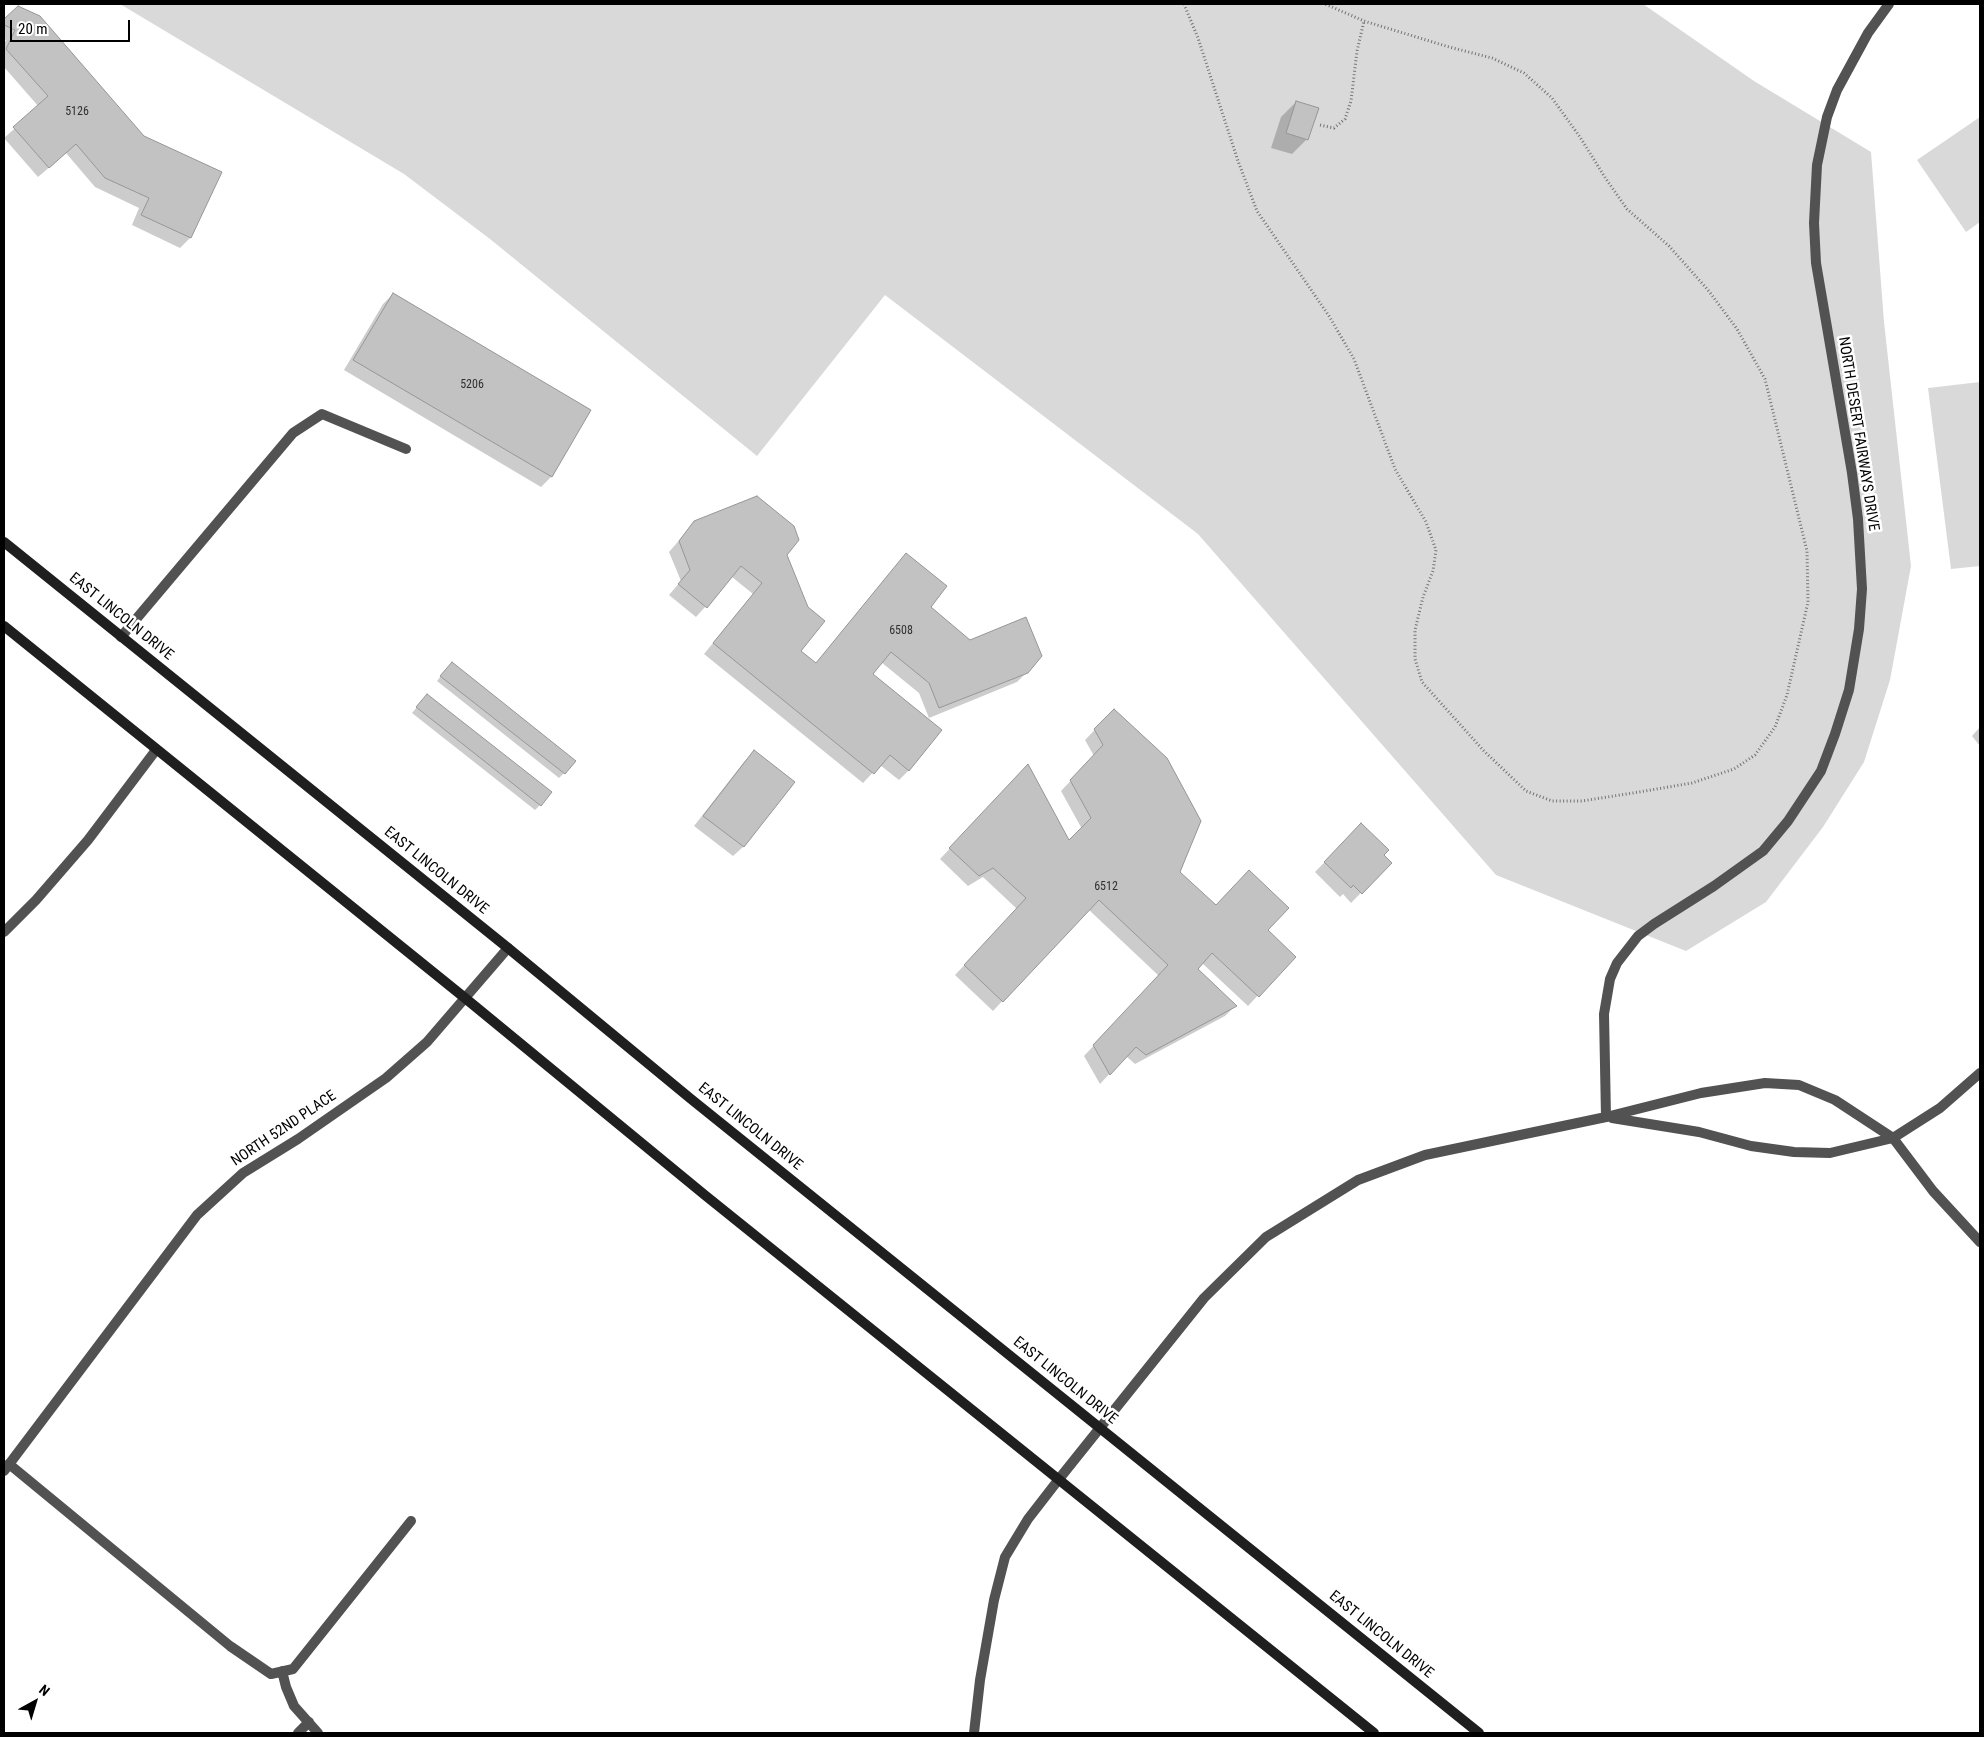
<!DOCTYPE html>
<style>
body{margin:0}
#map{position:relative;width:1984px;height:1737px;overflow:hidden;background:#fff;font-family:"Roboto Condensed",sans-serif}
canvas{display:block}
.frame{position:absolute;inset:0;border:5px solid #000;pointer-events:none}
.north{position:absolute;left:10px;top:1677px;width:50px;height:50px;-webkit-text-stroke:4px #fff;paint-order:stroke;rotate:39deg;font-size:14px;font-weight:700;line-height:20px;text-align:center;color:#000}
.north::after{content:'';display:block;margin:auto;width:18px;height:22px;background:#000;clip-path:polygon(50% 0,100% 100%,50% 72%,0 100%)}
.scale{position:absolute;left:10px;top:20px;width:120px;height:22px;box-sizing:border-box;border:2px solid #000;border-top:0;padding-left:6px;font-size:15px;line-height:18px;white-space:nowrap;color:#000;-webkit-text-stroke:4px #fff;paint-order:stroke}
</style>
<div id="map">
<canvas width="1984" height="1737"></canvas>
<div class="frame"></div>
<div class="north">N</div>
<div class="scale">20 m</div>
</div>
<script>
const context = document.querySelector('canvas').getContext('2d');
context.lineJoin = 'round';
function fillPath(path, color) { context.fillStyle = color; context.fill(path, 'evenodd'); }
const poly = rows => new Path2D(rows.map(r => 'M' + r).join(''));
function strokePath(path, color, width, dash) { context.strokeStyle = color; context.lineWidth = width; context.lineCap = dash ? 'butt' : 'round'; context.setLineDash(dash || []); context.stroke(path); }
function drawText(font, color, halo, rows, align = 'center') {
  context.font = font + ' "Roboto Condensed",sans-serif'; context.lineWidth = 5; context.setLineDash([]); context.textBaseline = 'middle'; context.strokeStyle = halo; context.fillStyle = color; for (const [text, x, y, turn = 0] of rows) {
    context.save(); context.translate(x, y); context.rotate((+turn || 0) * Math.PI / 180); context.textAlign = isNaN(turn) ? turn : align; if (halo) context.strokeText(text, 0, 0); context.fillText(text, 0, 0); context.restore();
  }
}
fillPath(poly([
 [120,4,1643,4,1754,81,1871,152,1884,322,1911,566,1890,680,1864,762,1823,827,1766,902,1686,951,1496,875,1198,534,885,295,757,456,490,239,404,174],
 [1980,117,1980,222,1966,232,1917,160],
 [1980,382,1980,566,1951,569,1928,388]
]), '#d9d9d9');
fillPath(poly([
 [18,8,143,137,220,172,190,238,180,248,132,225,139,208,95,187,66,153,38,177,4,138,39,107,4,67,4,44,6,40,4,39,4,20],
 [1296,102,1307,139,1292,154,1271,148,1281,117],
 [393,294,589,411,551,477,541,487,344,370,383,304],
 [695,522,785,555,799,651,815,664,906,555,929,608,970,641,1027,672,1017,682,929,718,919,693,881,662,872,674,909,770,899,780,880,765,863,783,704,654,753,594,732,577,696,617,669,595,681,581,669,552],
 [447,668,564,773,559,778,437,681],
 [423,700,540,805,535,810,412,713],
 [1114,710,1179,872,1216,907,1266,930,1294,957,1248,1006,1202,963,1196,969,1235,1006,1225,1016,1135,1064,1126,1056,1100,1084,1084,1056,1159,976,1088,909,993,1011,955,975,1017,909,983,877,968,886,940,859,1018,776,1069,842,1082,829,1061,791,1094,756,1085,740],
 [1980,727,1980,746,1972,736],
 [754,752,793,782,743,847,733,856,694,826,744,762],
 [1361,825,1390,863,1351,903,1343,894,1340,897,1315,872]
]), '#0003');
const building = poly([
 [18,6,40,16,144,136,222,172,191,238,141,215,149,198,105,178,76,144,49,168,13,127,48,96,6,49,15,30,4,25,4,19,18,6],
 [1296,101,1319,108,1308,140,1286,133,1296,101],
 [393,293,591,410,552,477,353,360,393,293],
 [757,496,794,526,799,540,787,555,808,607,825,621,801,651,816,663,906,553,947,586,931,607,970,640,1026,617,1042,656,1028,673,939,708,929,683,891,652,873,674,942,730,909,771,890,755,874,774,713,643,762,583,741,566,707,608,678,584,690,570,679,541,694,521,757,496],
 [452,662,576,761,565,774,440,676,452,662],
 [427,694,552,792,541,806,416,707,427,694],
 [1114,709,1167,758,1201,821,1180,872,1216,905,1249,870,1289,908,1268,930,1296,957,1259,997,1212,953,1198,969,1237,1006,1146,1055,1136,1047,1110,1075,1093,1045,1168,965,1099,900,1003,1002,964,965,1026,898,993,868,979,876,949,848,1028,764,1069,840,1091,818,1070,780,1103,745,1094,729,1114,709],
 [754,750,795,782,744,847,703,816,754,750],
 [1361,823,1389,850,1384,855,1392,863,1362,894,1353,885,1351,888,1324,862,1361,823]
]);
fillPath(building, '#c2c2c2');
strokePath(building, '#969696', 1);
strokePath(poly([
 [1184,4,1198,38,1238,161,1257,211,1329,316,1354,359,1395,469,1426,522,1436,550,1433,571,1423,597,1415,630,1415,659,1422,682,1484,751,1526,791,1552,801,1582,801,1633,793,1692,783,1734,769,1755,755,1775,727,1787,695,1808,602,1807,551,1765,379,1737,329,1708,290,1669,246,1627,209,1606,179,1580,137,1552,98,1524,73,1492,58,1449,47,1364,21,1325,4],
 [1320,125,1334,128,1345,119,1351,101,1357,51,1364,21]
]), '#747474', 3, [1, 2.5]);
strokePath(poly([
 [121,637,293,433,322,414,406,449],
 [4,932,36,900,88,840,156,750],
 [9,1464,230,1646,271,1674,293,1669,411,1521],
 [282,1671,286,1687,294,1706,318,1733],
 [298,1733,309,1722]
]), '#525252', 10);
strokePath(poly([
 [1606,1117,1701,1093,1765,1083,1799,1085,1835,1100,1893,1138,1933,1191,1980,1242],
 [1612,1118,1699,1132,1751,1146,1794,1152,1830,1153,1893,1138,1940,1108,1980,1073],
 [4,1471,197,1215,243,1173,298,1139,386,1078,427,1042,508,948],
 [974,1733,980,1680,994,1600,1005,1557,1028,1519,1059,1479]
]), '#525252', 10);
strokePath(poly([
 [1059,1479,1204,1298,1266,1237,1358,1180,1425,1155,1606,1117,1604,1014,1610,979,1617,963,1638,936,1654,924,1714,886,1763,851,1788,821,1821,771,1835,734,1849,690,1859,629,1862,589,1858,519,1852,473,1816,263,1814,223,1817,165,1827,117,1837,90,1868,33,1889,4]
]), '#525252', 10);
strokePath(poly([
 [4,542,508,948,691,1099,1479,1733],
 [4,626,465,998,706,1196,1374,1733]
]), '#1f1f1f', 10);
drawText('12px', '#303030', null, [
 ["5126",77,112],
 ["5206",472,385],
 ["6508",901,631],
 ["6512",1106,887]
]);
drawText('15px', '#000', '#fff', [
 ["NORTH DESERT FAIRWAYS DRIVE",1858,434,81],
 ["EAST LINCOLN DRIVE",121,617,39],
 ["EAST LINCOLN DRIVE",436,871,39],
 ["EAST LINCOLN DRIVE",750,1127,39],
 ["NORTH 52ND PLACE",284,1129,-34],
 ["EAST LINCOLN DRIVE",1065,1381,39],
 ["EAST LINCOLN DRIVE",1381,1635,39]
]);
</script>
